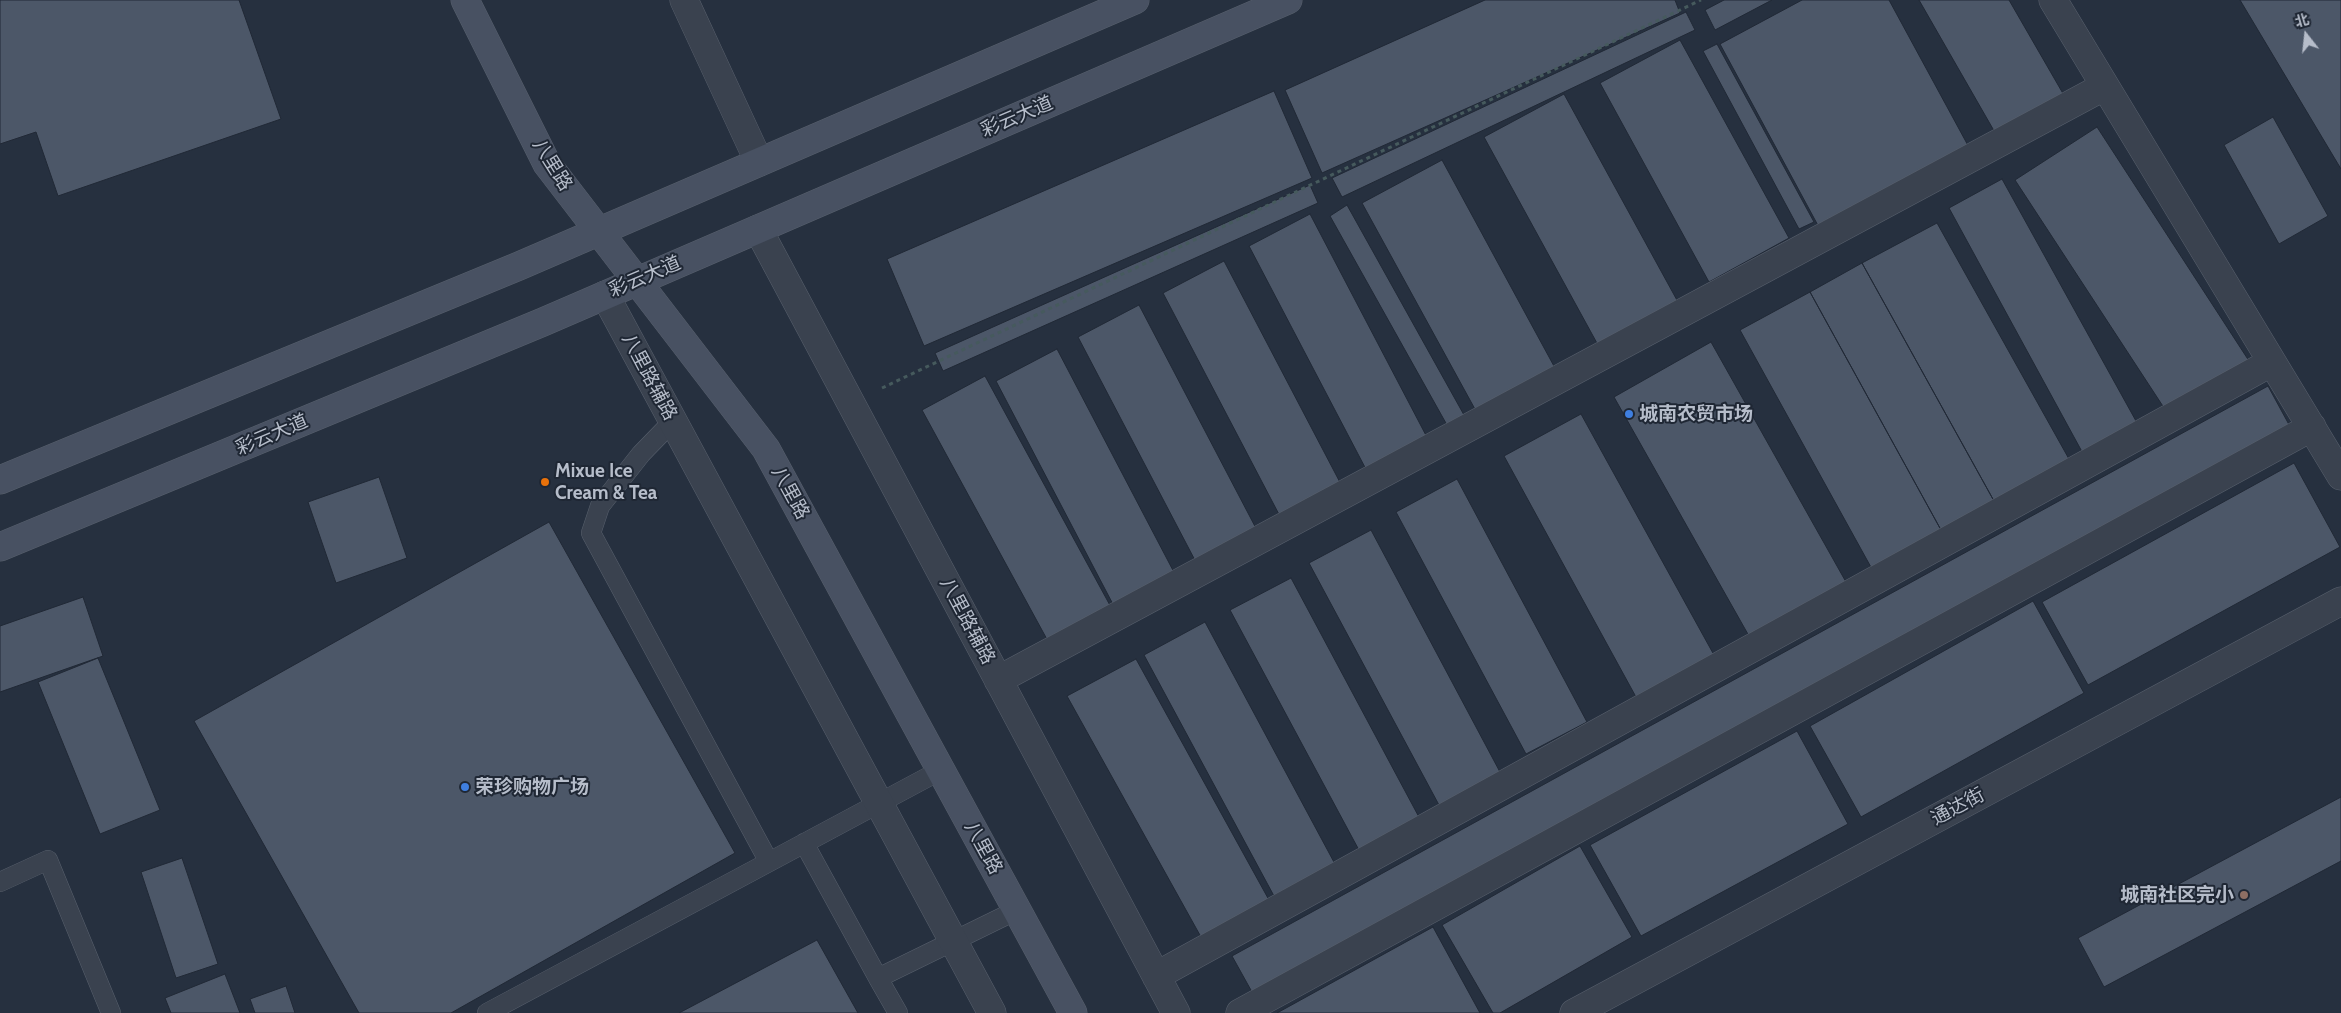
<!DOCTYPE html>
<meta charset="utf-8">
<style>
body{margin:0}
#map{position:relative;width:2341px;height:1013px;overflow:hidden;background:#26303f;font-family:Cabin,"Noto Sans SC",sans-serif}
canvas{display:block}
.north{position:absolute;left:2281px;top:10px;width:50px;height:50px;-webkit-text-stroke:4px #1f2734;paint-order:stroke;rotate:344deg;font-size:14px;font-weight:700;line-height:20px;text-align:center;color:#b6bdca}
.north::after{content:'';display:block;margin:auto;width:18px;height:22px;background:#b6bdca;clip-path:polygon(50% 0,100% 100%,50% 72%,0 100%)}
</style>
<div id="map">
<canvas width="2341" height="1013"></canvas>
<div class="north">北</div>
</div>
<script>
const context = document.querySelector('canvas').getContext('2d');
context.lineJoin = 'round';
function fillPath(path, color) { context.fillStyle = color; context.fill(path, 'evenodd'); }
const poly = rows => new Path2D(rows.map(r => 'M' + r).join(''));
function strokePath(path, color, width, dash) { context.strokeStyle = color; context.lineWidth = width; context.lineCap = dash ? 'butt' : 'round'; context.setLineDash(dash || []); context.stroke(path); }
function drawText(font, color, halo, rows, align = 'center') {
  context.font = font + ' Cabin,"Noto Sans SC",sans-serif'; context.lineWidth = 4; context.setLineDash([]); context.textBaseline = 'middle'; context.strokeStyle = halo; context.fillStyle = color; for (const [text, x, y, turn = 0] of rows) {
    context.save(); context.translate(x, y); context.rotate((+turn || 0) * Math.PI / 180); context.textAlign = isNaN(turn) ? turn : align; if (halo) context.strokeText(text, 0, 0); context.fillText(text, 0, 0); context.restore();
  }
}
const building = poly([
 [0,0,239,0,281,119,58,196,36,132,0,144,0,0],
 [1485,0,1675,0,1680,13,1322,173,1285,90,1485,0],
 [1724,0,1772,0,1715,30,1705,10,1724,0],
 [1802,0,1889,0,1971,151,1821,231,1720,44,1802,0],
 [1919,0,2009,0,2065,97,1997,136,1919,0],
 [2240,0,2341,0,2341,169,2240,0],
 [1686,12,1695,30,1342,197,1332,178,1686,12],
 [1680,40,1789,238,1709,282,1600,83,1680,40],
 [1717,44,1814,222,1799,229,1703,51,1717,44],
 [1274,91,1312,178,924,346,887,259,1274,91],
 [1564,94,1678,302,1598,345,1484,137,1564,94],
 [2273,117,2328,216,2279,244,2224,145,2273,117],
 [2097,127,2251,364,2170,417,2015,180,2097,127],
 [1442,160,1555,368,1476,411,1362,203,1442,160],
 [2002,179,2141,430,2086,459,1949,208,2002,179],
 [1310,185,1318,203,943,371,935,353,1310,185],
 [1347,205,1464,415,1447,425,1330,216,1347,205],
 [1310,214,1430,443,1369,475,1249,246,1310,214],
 [1937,223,2069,459,1994,501,1862,263,1937,223],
 [1224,261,1344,490,1283,522,1163,293,1224,261],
 [1862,263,1994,501,1941,530,1810,292,1862,263],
 [1810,292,1941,530,1872,569,1740,330,1810,292],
 [1139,305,1259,534,1198,566,1078,337,1139,305],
 [1711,342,1846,582,1749,636,1614,397,1711,342],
 [1057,349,1177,578,1116,610,996,381,1057,349],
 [985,376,1112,609,1049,643,922,410,985,376],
 [2268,386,2293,432,1257,1001,1232,956,2268,386],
 [1581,414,1714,655,1636,697,1504,456,1581,414],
 [2294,463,2340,547,2088,685,2042,602,2294,463],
 [379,477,407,558,336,583,308,502,379,477],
 [1457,479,1587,722,1526,754,1396,512,1457,479],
 [549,522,735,853,451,1013,359,1013,194,721,549,522],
 [1371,530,1500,772,1439,805,1309,563,1371,530],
 [1291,578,1420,819,1360,852,1230,610,1291,578],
 [83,597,103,656,0,692,0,626,83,597],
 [2033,601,2084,693,1861,817,1810,726,2033,601],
 [1205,622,1335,864,1274,896,1144,655,1205,622],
 [98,658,160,810,100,834,38,682,98,658],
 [1136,659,1269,900,1201,937,1067,696,1136,659],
 [1797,731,1848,824,1641,936,1590,845,1797,731],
 [2341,797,2341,861,2104,987,2078,938,2341,797],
 [1580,846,1632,937,1500,1013,1493,1013,1442,925,1580,846],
 [182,858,218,964,176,978,141,872,182,858],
 [1433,927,1480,1013,1277,1013,1433,927],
 [817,940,858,1013,679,1013,817,940],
 [225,974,240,1013,171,1013,165,998,225,974],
 [286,986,295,1013,255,1013,250,999,286,986]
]);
fillPath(building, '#4c5768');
strokePath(building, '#212936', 1);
const service = poly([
 [673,421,641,454,600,506,591,533,769,862],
 [804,843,878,978],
 [0,882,48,860,111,1013],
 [487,1013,941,770],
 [898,1013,878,978,1017,910]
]);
const minor = poly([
 [684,0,759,162],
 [2053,0,2341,476],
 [758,229,1176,1013],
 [605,295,992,1013],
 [998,680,2105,86],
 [1156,976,2272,362],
 [1240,1013,2312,427],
 [1574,1013,2341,601]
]);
const secondary = poly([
 [465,0,547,164,766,449,1073,1013],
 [0,480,519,266,1135,0],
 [0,547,543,322,1288,0]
]);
strokePath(service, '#58606d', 20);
strokePath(minor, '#58606d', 29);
strokePath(secondary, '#58606d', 29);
strokePath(poly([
 [882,388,1701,0]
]), '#465a5d', 3, [4, 4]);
strokePath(service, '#3a424f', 19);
strokePath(minor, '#3a424f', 28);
strokePath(secondary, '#485162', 28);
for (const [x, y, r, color] of [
 [1629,414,5,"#3f7fe0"],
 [545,482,5,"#e8710a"],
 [465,787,5,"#3f7fe0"],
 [2244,895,5,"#8d6e63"]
]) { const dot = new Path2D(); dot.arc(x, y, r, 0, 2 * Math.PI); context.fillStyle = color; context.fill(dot); strokePath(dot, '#1f2734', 2); }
drawText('19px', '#b6bdca', '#1f2734', [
 ["彩云大道",1017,117,-23],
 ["八里路",552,165,58],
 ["彩云大道",645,277,-23],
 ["八里路辅路",649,377,62],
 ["彩云大道",272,435,-23],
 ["八里路",790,493,61],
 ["八里路辅路",967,621,62],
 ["通达街",1958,807,-28],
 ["八里路",983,848,61]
]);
drawText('bold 19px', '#b6bdca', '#1f2734', [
 ["城南农贸市场",1639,414],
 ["Mixue Ice",555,471],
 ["Cream & Tea",555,493],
 ["荣珍购物广场",475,787],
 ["城南社区完小",2234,895,"right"]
], 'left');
</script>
